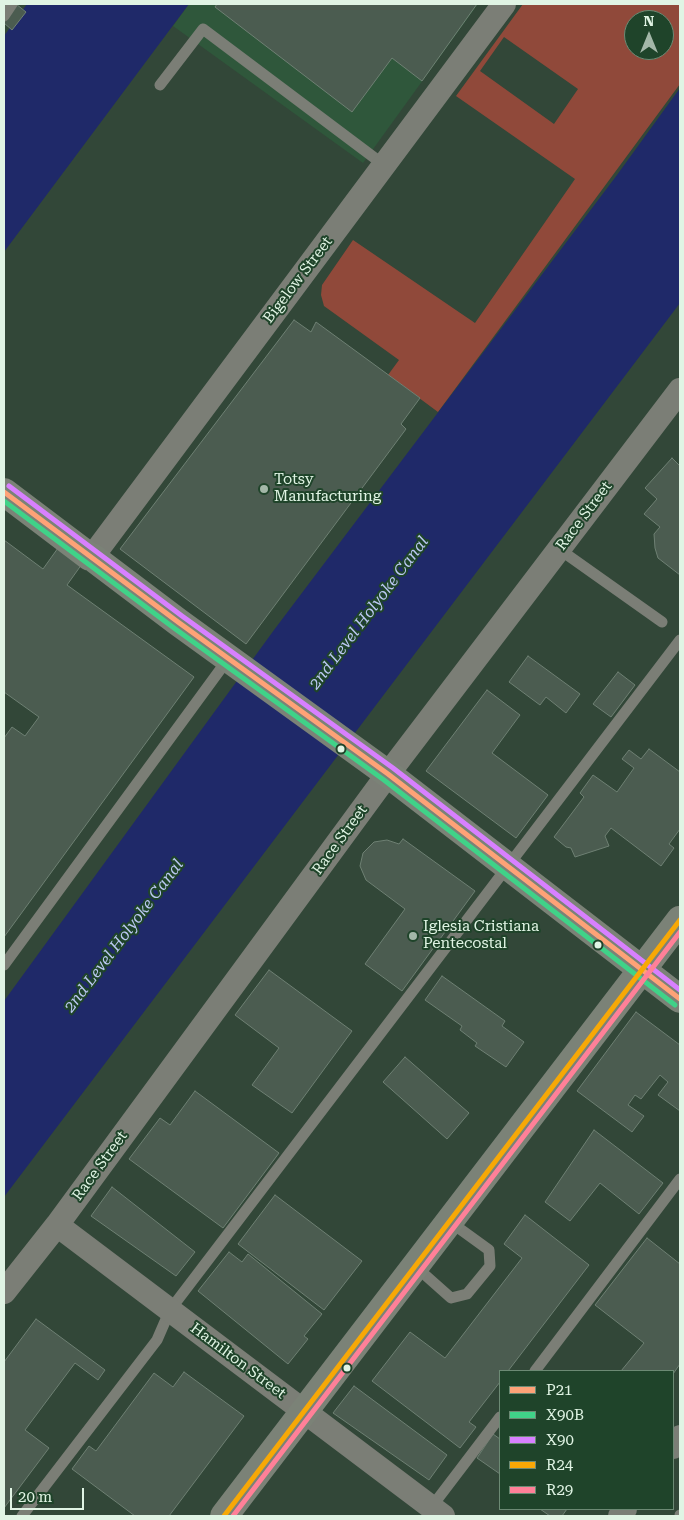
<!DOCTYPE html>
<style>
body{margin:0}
#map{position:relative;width:684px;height:1520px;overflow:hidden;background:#324738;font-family:"Roboto Serif",serif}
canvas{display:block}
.frame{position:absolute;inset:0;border:5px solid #e0f4e4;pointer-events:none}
.legend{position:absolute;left:499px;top:1370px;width:175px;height:140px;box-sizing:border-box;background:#1f442a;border:1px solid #6c8a74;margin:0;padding:6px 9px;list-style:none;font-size:15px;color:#e0f4e4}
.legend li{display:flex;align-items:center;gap:10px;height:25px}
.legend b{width:25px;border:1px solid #6c8a74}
.north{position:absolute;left:624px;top:10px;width:50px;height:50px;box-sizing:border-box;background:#1f442a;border:1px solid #6c8a74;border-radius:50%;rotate:0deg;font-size:14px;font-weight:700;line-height:20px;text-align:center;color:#e0f4e4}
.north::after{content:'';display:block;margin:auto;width:18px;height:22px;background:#a3b7a8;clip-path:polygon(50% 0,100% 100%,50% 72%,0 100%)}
.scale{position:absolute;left:10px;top:1488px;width:74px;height:22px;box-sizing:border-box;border:2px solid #e0f4e4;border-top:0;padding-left:6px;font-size:15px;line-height:18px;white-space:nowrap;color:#e0f4e4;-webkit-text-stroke:4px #1f442a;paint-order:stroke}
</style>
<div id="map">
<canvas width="684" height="1520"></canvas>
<div class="frame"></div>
<ul class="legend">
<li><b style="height:6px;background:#fea277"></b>P21</li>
<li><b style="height:6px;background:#40d288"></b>X90B</li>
<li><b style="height:6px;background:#d880ff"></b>X90</li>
<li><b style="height:6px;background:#f7a806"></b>R24</li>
<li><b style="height:6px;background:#ff8098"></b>R29</li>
</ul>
<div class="north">N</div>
<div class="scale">20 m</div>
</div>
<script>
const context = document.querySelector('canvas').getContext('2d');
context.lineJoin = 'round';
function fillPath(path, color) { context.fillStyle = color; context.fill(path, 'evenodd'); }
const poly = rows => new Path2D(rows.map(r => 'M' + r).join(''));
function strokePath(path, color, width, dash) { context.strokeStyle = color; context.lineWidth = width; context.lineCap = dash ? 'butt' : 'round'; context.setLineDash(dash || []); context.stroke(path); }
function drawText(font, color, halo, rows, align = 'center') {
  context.font = font + ' "Roboto Serif",serif'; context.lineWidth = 4; context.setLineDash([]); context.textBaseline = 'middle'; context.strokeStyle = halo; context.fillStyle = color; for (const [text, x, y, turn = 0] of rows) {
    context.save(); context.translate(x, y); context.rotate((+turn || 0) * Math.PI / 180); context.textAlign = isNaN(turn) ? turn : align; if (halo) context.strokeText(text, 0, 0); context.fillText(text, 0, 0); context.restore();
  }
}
fillPath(poly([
 [189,4,478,4,363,163,173,26]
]), '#2f573b');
fillPath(poly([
 [523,4,680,4,680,84,438,412,388,375,399,360,324,306,321,295,322,285,353,240,475,323,575,179,456,96],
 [634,20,664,20,664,50,634,50],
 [504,37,578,89,554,124,480,71]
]), '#90493a');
fillPath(poly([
 [27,4,189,4,4,252,4,36],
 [680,88,680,303,4,1197,4,1001,274,630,617,175]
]), '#1f2969');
const building = poly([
 [16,4,26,12,12,30,4,23,4,20,16,4],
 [217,4,477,4,422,81,392,58,352,112,215,7,217,4],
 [294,320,311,332,316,322,420,398,401,424,406,429,246,644,120,549,294,320],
 [672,458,680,466,680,575,658,558,655,548,654,534,660,527,644,514,657,499,645,488,672,458],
 [4,540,43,569,58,548,82,564,67,585,194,677,4,937,4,738,12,727,25,736,39,717,4,692,4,540],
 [528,656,580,694,566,713,546,697,540,705,509,682,528,656],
 [618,672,635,685,611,717,593,704,618,672],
 [487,690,520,715,492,753,548,795,516,838,426,771,487,690],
 [649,749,680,772,680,829,669,844,674,848,661,866,611,828,605,836,609,846,575,857,571,848,566,847,554,837,584,797,580,793,593,775,617,792,634,768,622,759,629,750,641,759,649,749],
 [403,839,475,891,402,991,365,964,405,909,366,880,360,866,363,853,374,842,387,840,399,844,403,839],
 [269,970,352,1031,292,1113,252,1085,279,1048,235,1015,269,970],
 [442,976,505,1021,502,1026,524,1042,506,1067,475,1046,477,1043,460,1030,462,1026,425,1000,442,976],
 [636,1012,680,1045,680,1111,658,1095,668,1082,660,1075,641,1099,635,1095,628,1105,644,1116,632,1132,577,1091,636,1012],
 [405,1057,469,1113,447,1139,383,1082,405,1057],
 [195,1091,279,1153,223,1228,129,1159,160,1118,170,1125,195,1091],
 [594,1130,663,1183,639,1214,600,1183,570,1221,545,1202,594,1130],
 [112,1187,195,1252,176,1276,91,1216,112,1187],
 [275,1195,362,1261,324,1310,238,1244,275,1195],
 [525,1215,589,1265,508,1371,500,1371,500,1382,469,1422,476,1427,460,1448,372,1381,410,1332,445,1358,522,1258,504,1244,525,1215],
 [647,1238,680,1264,680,1364,673,1374,673,1371,621,1371,644,1343,595,1305,647,1238],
 [229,1252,242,1262,248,1254,322,1314,304,1336,308,1339,288,1364,198,1291,229,1252],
 [36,1319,105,1370,98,1380,75,1363,25,1430,49,1448,4,1508,4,1362,36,1319],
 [184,1372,244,1416,169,1516,135,1516,72,1469,89,1446,96,1451,154,1373,173,1387,184,1372],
 [354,1386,447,1455,429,1480,333,1413,354,1386],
 [493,1434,500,1439,500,1474,477,1458,493,1434],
 [540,1509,567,1509,562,1516,550,1516,540,1509]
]);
fillPath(building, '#4b5c50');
strokePath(building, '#6e8073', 1);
strokePath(poly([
 [4,16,12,4],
 [160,85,203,29,384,165],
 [559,549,662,622],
 [4,965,228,659],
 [415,1266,451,1298,467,1294,490,1266,489,1250,449,1221],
 [535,1371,680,1179],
 [430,1509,500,1417],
 [22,1516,157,1340,170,1310,680,640],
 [680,1516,680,1515]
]), '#7b7e76', 11);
strokePath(poly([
 [92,557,504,4],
 [57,1225,443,1516],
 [4,1292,57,1225,388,774,680,390],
 [673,1447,680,1437],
 [620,1516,625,1509]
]), '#7b7e76', 24);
strokePath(poly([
 [4,492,90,557,92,557,178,622,388,774,680,999],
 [224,1516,680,920]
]), '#7b8277', 28);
strokePath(poly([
 [4,492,178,622,388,774,680,999]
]), '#fea277', 5);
strokePath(poly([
 [4,501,174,628,384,780,675,1005]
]), '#40d288', 5);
strokePath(poly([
 [9,486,182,616,393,768,680,990]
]), '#d880ff', 5);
strokePath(poly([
 [224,1516,680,920]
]), '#f7a806', 5);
strokePath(poly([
 [233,1516,680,932]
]), '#ff8098', 5);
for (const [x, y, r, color] of [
 [264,489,5,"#a3b7a8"],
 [341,749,4.5,"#e0f4e4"],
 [413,936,5,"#a3b7a8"],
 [598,945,4.5,"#e0f4e4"],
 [347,1368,4.5,"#e0f4e4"]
]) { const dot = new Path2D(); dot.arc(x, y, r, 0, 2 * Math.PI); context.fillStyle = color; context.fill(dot); strokePath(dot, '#1f442a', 2); }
drawText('15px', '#e0f4e4', '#1f442a', [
 ["Bigelow Street",298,280,-53],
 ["Race Street",584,516,-53],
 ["Race Street",340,840,-54],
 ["Race Street",100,1166,-54],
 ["Hamilton Street",238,1361,37]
]);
drawText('15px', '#e0f4e4', '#1f442a', [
 ["Totsy",274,480],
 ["Manufacturing",274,497],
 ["Iglesia Cristiana",423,927],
 ["Pentecostal",423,944]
], 'left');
drawText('italic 16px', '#bbc8f3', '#1f442a', [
 ["2nd Level Holyoke Canal",369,613,-53],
 ["2nd Level Holyoke Canal",124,936,-53]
]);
</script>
